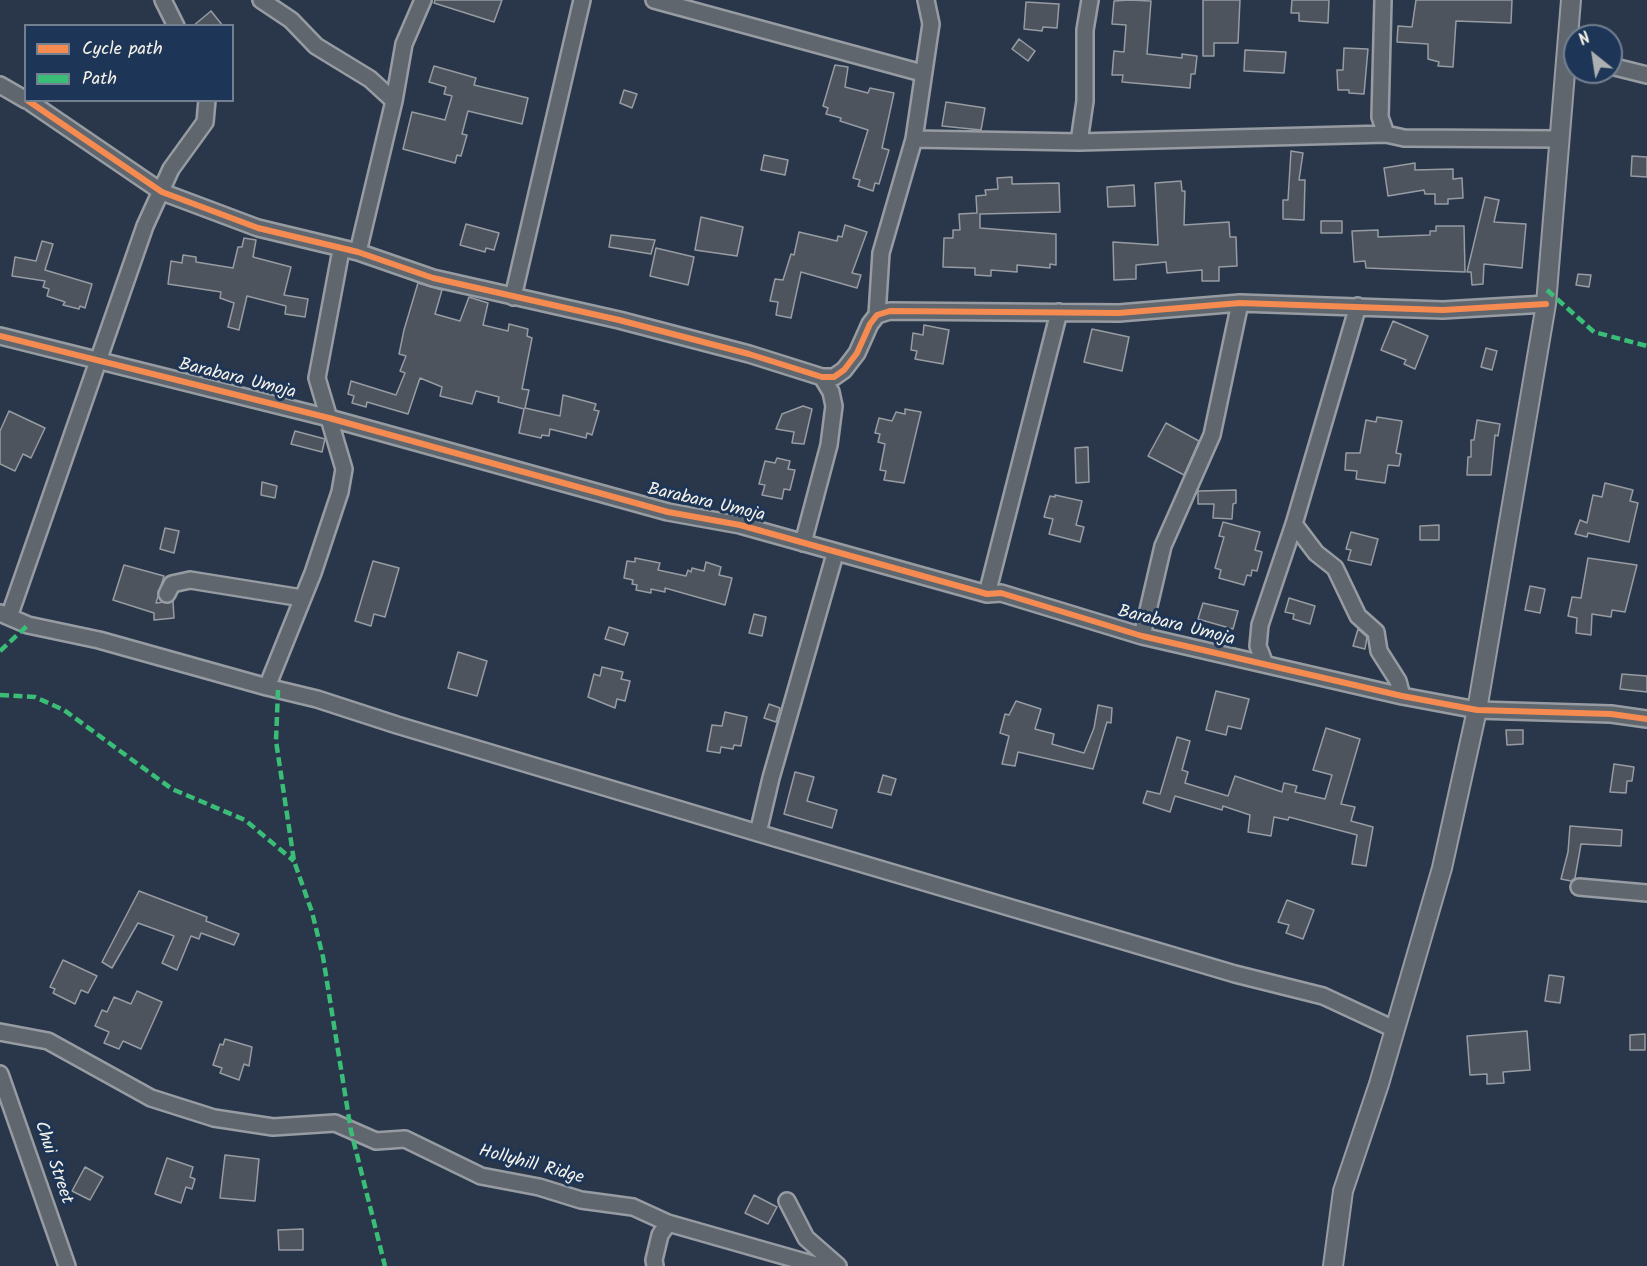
<!DOCTYPE html>
<style>
body{margin:0}
#map{position:relative;width:1647px;height:1266px;overflow:hidden;background:#2a374a;font-family:Kalam,sans-serif}
canvas{display:block}
.legend{position:absolute;left:24px;top:24px;width:210px;height:78px;box-sizing:border-box;background:#1d3557;border:2px solid #738091;margin:0;padding:8px 10px;list-style:none;font-size:18px;color:#f4f1e8}
.legend li{display:flex;align-items:center;gap:12px;height:30px}
.legend b{width:30px;border:2px solid #738091}
.north{position:absolute;left:1563px;top:24px;width:60px;height:60px;box-sizing:border-box;background:#1d3557;border:2px solid #738091;border-radius:50%;rotate:330deg;font-size:16px;font-weight:700;line-height:24px;text-align:center;color:#f4f1e8}
.north::after{content:'';display:block;margin:auto;width:21px;height:27px;background:#adb0b1;clip-path:polygon(50% 0,100% 100%,50% 72%,0 100%)}
</style>
<div id="map">
<canvas width="1647" height="1266"></canvas>
<ul class="legend">
<li><b style="height:8px;background:#f68b52"></b>Cycle path</li>
<li><b style="height:8px;background:#3abd76"></b>Path</li>
</ul>
<div class="north">N</div>
</div>
<script>
const context = document.querySelector('canvas').getContext('2d');
context.lineJoin = 'round';
function fillPath(path, color) { context.fillStyle = color; context.fill(path, 'evenodd'); }
const poly = rows => new Path2D(rows.map(r => 'M' + r).join(''));
function strokePath(path, color, width, dash) { context.strokeStyle = color; context.lineWidth = width; context.lineCap = dash ? 'butt' : 'round'; context.setLineDash(dash || []); context.stroke(path); }
function drawText(font, color, halo, rows, align = 'center') {
  context.font = font + ' Kalam,sans-serif'; context.lineWidth = 6; context.setLineDash([]); context.textBaseline = 'middle'; context.strokeStyle = halo; context.fillStyle = color; for (const [text, x, y, turn = 0] of rows) {
    context.save(); context.translate(x, y); context.rotate((+turn || 0) * Math.PI / 180); context.textAlign = isNaN(turn) ? turn : align; if (halo) context.strokeText(text, 0, 0); context.fillText(text, 0, 0); context.restore();
  }
}
const building = poly([
 [435,0,502,0,494,22,434,3,435,0],
 [1129,0,1151,1,1147,54,1182,58,1182,54,1197,56,1195,74,1191,74,1190,88,1122,82,1123,75,1112,75,1114,51,1124,52,1126,25,1112,24,1114,1,1129,0],
 [1203,0,1240,0,1238,43,1214,43,1214,56,1203,56,1203,0],
 [1292,0,1329,0,1328,23,1299,21,1299,13,1291,13,1292,0],
 [1416,0,1512,0,1511,23,1456,21,1453,67,1438,66,1439,62,1428,59,1428,44,1397,42,1398,26,1412,27,1416,0],
 [1026,2,1059,4,1057,28,1043,27,1042,31,1024,29,1026,2],
 [211,11,223,26,193,26,211,11],
 [1019,39,1035,51,1028,61,1012,49,1019,39],
 [1344,48,1368,49,1364,94,1349,93,1349,90,1338,90,1337,70,1343,70,1344,48],
 [1245,50,1286,52,1284,73,1244,71,1245,50],
 [835,65,848,67,845,87,868,93,870,88,894,93,882,148,889,150,879,184,875,183,873,191,858,186,860,180,853,178,868,130,840,121,841,118,826,114,828,108,823,106,835,65],
 [434,66,476,78,474,85,528,98,522,124,468,111,462,134,467,135,461,156,457,155,455,163,403,149,412,112,445,120,452,96,444,94,446,87,429,82,434,66],
 [624,90,637,94,632,108,620,103,624,90],
 [946,102,985,108,981,130,942,126,946,102],
 [1291,151,1303,153,1299,180,1305,180,1304,220,1283,219,1283,200,1288,200,1291,151],
 [764,155,788,160,785,175,761,170,764,155],
 [1632,156,1647,157,1647,177,1631,176,1632,156],
 [1415,163,1415,170,1453,169,1453,179,1462,178,1463,198,1448,199,1448,204,1435,204,1435,194,1425,194,1424,190,1388,196,1384,168,1415,163],
 [1012,177,1012,184,1059,183,1060,212,980,214,980,228,1056,234,1056,265,1050,264,1050,268,1017,265,1017,272,991,270,991,276,975,275,975,268,943,267,944,238,953,238,953,230,960,230,959,214,977,213,976,196,986,195,985,190,998,189,997,178,1012,177],
 [1181,181,1182,191,1185,191,1184,225,1229,222,1230,237,1236,237,1237,266,1219,267,1219,281,1202,281,1202,270,1167,273,1166,262,1136,265,1136,279,1114,280,1113,242,1158,245,1155,183,1181,181],
 [1134,185,1135,206,1108,207,1107,187,1134,185],
 [1485,197,1499,200,1494,222,1526,224,1522,268,1484,264,1483,284,1472,285,1471,272,1467,272,1485,197],
 [701,217,743,227,737,256,695,250,701,217],
 [1321,221,1342,221,1342,233,1321,233,1321,221],
 [466,224,499,233,494,250,486,248,485,252,460,245,466,224],
 [845,225,867,232,852,273,861,275,857,288,801,272,791,318,776,315,778,302,770,301,775,279,783,280,791,254,794,255,799,232,837,241,838,236,842,237,845,225],
 [1436,226,1464,226,1465,272,1366,268,1365,261,1354,262,1352,231,1378,230,1378,237,1430,235,1430,231,1436,231,1436,226],
 [611,235,655,240,651,254,609,247,611,235],
 [244,238,256,240,253,257,291,267,284,295,308,299,305,317,285,314,286,306,247,296,239,330,228,327,234,303,220,298,221,292,168,284,171,261,182,263,183,255,196,257,196,262,233,268,238,247,242,247,244,238],
 [42,241,53,244,45,270,92,284,85,308,80,306,79,309,63,305,65,302,47,296,49,289,43,287,45,281,12,276,15,257,36,261,42,241],
 [656,248,694,257,688,285,650,276,656,248],
 [1578,274,1591,275,1589,287,1576,285,1578,274],
 [418,283,442,290,435,314,460,321,469,297,488,303,483,325,508,331,509,324,528,329,527,336,532,338,522,389,529,390,525,408,560,416,563,395,596,404,594,410,599,411,592,435,587,433,586,438,550,429,549,436,542,435,541,438,519,433,524,409,498,402,499,397,476,391,472,404,440,396,442,387,420,378,408,414,367,402,366,407,352,403,354,396,348,394,351,381,396,395,405,373,400,371,406,356,399,354,404,330,418,283],
 [1393,321,1428,336,1415,369,1404,364,1406,360,1381,350,1393,321],
 [924,325,949,330,943,364,915,359,917,351,911,350,913,333,923,335,924,325],
 [1092,329,1129,337,1122,371,1084,362,1092,329],
 [1486,348,1497,351,1492,370,1481,367,1486,348],
 [803,406,812,409,804,444,792,443,794,432,776,429,782,414,803,406],
 [905,409,921,412,904,483,884,480,886,471,880,470,885,444,878,442,880,434,875,433,879,418,892,421,896,412,905,414,905,409],
 [9,411,45,428,31,458,23,454,15,471,0,464,0,431,9,411],
 [1377,417,1402,421,1396,453,1401,454,1399,466,1388,465,1385,483,1356,479,1357,471,1345,470,1346,453,1360,453,1366,420,1376,422,1377,417],
 [1477,420,1500,424,1498,436,1495,435,1491,475,1467,475,1468,457,1471,457,1471,440,1474,440,1477,420],
 [1166,423,1199,441,1184,475,1148,456,1166,423],
 [295,431,325,439,322,452,291,444,295,431],
 [1088,447,1089,482,1076,483,1075,448,1088,447],
 [777,458,790,461,788,469,795,470,790,490,784,489,782,499,762,495,765,485,759,484,765,461,775,463,777,458],
 [262,482,277,486,275,498,261,495,262,482],
 [1605,483,1633,490,1630,501,1638,503,1629,542,1588,533,1587,537,1575,534,1580,520,1587,523,1593,495,1602,497,1605,483],
 [1236,490,1236,503,1233,504,1232,519,1213,518,1214,504,1198,504,1198,491,1236,490],
 [1055,495,1082,501,1076,525,1084,527,1080,542,1049,534,1053,519,1044,517,1050,496,1055,497,1055,495],
 [1223,522,1260,532,1255,550,1262,552,1257,571,1252,570,1251,576,1247,575,1244,585,1219,578,1221,570,1215,568,1224,537,1219,536,1223,522],
 [1439,525,1439,540,1420,540,1420,526,1439,525],
 [165,528,179,531,174,553,160,549,165,528],
 [1351,532,1378,539,1371,565,1348,560,1351,550,1346,549,1351,532],
 [635,558,660,563,658,570,686,576,688,570,691,572,692,568,704,571,706,562,721,567,719,575,732,578,725,605,665,588,665,592,651,589,651,593,636,590,637,585,632,584,633,580,624,578,627,561,635,562,635,558],
 [1588,558,1637,565,1625,612,1612,610,1611,617,1592,614,1591,635,1576,633,1577,618,1568,616,1572,597,1581,598,1588,558],
 [373,561,399,568,385,617,374,614,371,626,355,621,373,561],
 [124,565,164,576,156,603,173,601,174,618,154,620,154,613,113,600,124,565],
 [1530,586,1545,589,1540,613,1525,610,1530,586],
 [1289,598,1315,606,1310,624,1293,619,1294,614,1285,612,1289,598],
 [1203,603,1238,611,1233,629,1198,619,1203,603],
 [754,614,766,617,762,636,749,633,754,614],
 [609,627,628,633,624,645,605,639,609,627],
 [1358,629,1367,637,1365,649,1353,646,1358,629],
 [458,652,487,661,477,696,448,688,458,652],
 [602,667,623,672,621,679,630,681,625,701,617,699,615,708,588,697,594,674,600,676,602,667],
 [1622,674,1647,676,1647,692,1620,689,1622,674],
 [1216,691,1249,699,1241,729,1228,726,1226,735,1206,730,1216,691],
 [1016,701,1041,709,1035,729,1054,734,1052,744,1084,753,1094,728,1098,705,1112,708,1111,723,1107,722,1093,769,1018,752,1015,766,1002,764,1009,736,1000,733,1005,714,1009,715,1016,701],
 [769,704,780,708,776,722,764,718,769,704],
 [725,712,747,717,741,746,734,745,733,749,721,747,720,753,707,751,712,725,722,726,725,712],
 [1326,728,1360,739,1341,804,1355,807,1351,821,1373,827,1366,866,1352,864,1357,835,1289,817,1288,820,1274,817,1271,836,1248,832,1250,815,1223,806,1222,810,1175,796,1170,812,1143,803,1147,791,1160,794,1177,737,1190,741,1182,770,1188,772,1185,783,1228,796,1235,776,1282,792,1284,783,1297,786,1295,792,1325,799,1332,775,1313,770,1326,728],
 [1506,730,1523,730,1523,744,1507,745,1506,730],
 [1614,764,1634,767,1632,781,1627,781,1626,793,1610,792,1614,764],
 [795,772,814,777,807,801,837,810,832,828,784,814,795,772],
 [883,775,896,779,891,795,878,792,883,775],
 [1570,826,1622,830,1621,846,1581,844,1575,878,1571,881,1561,879,1568,852,1570,826],
 [139,891,207,917,206,921,239,934,234,945,201,933,199,939,191,936,177,970,162,963,174,936,138,923,112,968,102,962,139,891],
 [1287,900,1314,910,1303,939,1286,933,1289,925,1278,922,1287,900],
 [63,960,97,976,88,993,81,990,75,1004,53,993,55,989,50,987,63,960],
 [1549,975,1564,977,1560,1003,1545,1001,1549,975],
 [137,991,162,1002,141,1049,123,1041,119,1049,104,1043,109,1032,95,1026,102,1010,107,1012,114,997,131,1004,137,991],
 [1527,1031,1530,1070,1503,1072,1504,1083,1487,1084,1487,1074,1470,1075,1467,1036,1527,1031],
 [1645,1034,1645,1050,1630,1050,1630,1035,1645,1034],
 [225,1039,252,1047,249,1066,244,1064,239,1080,220,1073,222,1068,213,1065,220,1044,223,1045,225,1039],
 [225,1155,259,1159,255,1201,220,1198,225,1155],
 [167,1158,193,1167,190,1177,195,1179,192,1189,186,1187,181,1203,155,1194,167,1158],
 [85,1167,103,1177,90,1200,72,1191,85,1167],
 [754,1195,777,1207,768,1224,745,1213,754,1195],
 [303,1229,303,1250,279,1250,278,1230,303,1229]
]);
fillPath(building, '#4e545e');
strokePath(building, '#979ca3', 1.5);
const minor = poly([
 [163,0,176,26],
 [261,0,291,20,316,46,370,79,394,101],
 [654,0,922,73],
 [1383,0,1380,117,1386,134,1404,138,1559,139],
 [1611,66,1647,75],
 [0,85,26,100],
 [27,100,162,192,258,228,358,252,433,278,619,320,749,354,822,377,834,377,844,370,857,353,870,324,877,315,890,311,1119,313,1240,303,1443,310,1546,304],
 [914,139,1079,142,1386,134],
 [1079,142,1085,101,1085,30,1090,0],
 [358,252,394,101,404,44,423,0],
 [513,297,582,0],
 [877,315,881,253,914,139,931,24,926,0],
 [0,336,329,418,668,512,740,525,987,594,1001,593,1142,636,1402,696,1477,710,1611,714,1647,719],
 [1294,524,1316,553,1335,568,1358,616,1376,632,1379,651,1398,681,1402,696],
 [803,543,829,445,834,406,831,392,822,377],
 [167,594,172,584,190,580,302,598],
 [987,594,1059,312],
 [0,613,28,625,99,640,267,687,317,699,397,725,758,833,1235,974,1323,996,1394,1029],
 [9,617,145,226,171,169,205,122,207,100],
 [1142,636,1163,546,1212,435,1240,303],
 [1265,664,1258,646,1260,625,1294,524,1358,306],
 [267,687,313,573,340,492,344,469,317,378,341,250],
 [758,833,771,778,835,554],
 [1579,887,1647,893],
 [0,1032,48,1041,151,1098,214,1118,273,1127,335,1123,376,1141,405,1139,481,1176,539,1187,581,1200,633,1207,668,1223,819,1266],
 [0,1074,67,1266],
 [787,1201,806,1238,838,1266],
 [655,1266,654,1260,660,1235,668,1223]
]);
const tertiary = poly([
 [1333,1266,1343,1191,1379,1084,1442,868,1477,710,1546,304,1571,0]
]);
strokePath(minor, '#979ca3', 20);
strokePath(tertiary, '#979ca3', 22);
strokePath(minor, '#60666e', 15);
strokePath(tertiary, '#60666e', 18);
strokePath(poly([
 [1547,290,1594,332,1647,346],
 [0,651,28,625],
 [278,690,276,741,294,861,312,912,323,957,351,1131,385,1266],
 [0,695,35,697,64,710,172,789,245,820,294,861]
]), '#3abd76', 4.5, [9, 4.5]);
strokePath(poly([
 [27,100,162,192,258,228,358,252,433,278,619,320,749,354,822,377,834,377,844,370,857,353,870,324,877,315,890,311,1119,313,1240,303,1443,310,1546,304],
 [0,336,329,418,668,512,740,525,987,594,1001,593,1142,636,1402,696,1477,710,1611,714,1647,719]
]), '#f68b52', 6);
drawText('18px', '#f4f1e8', '#1d3557', [
 ["Barabara Umoja",237,380,14],
 ["Barabara Umoja",706,504,13],
 ["Barabara Umoja",1176,627,14],
 ["Chui Street",52,1163,71],
 ["Hollyhill Ridge",531,1166,15]
]);
</script>
